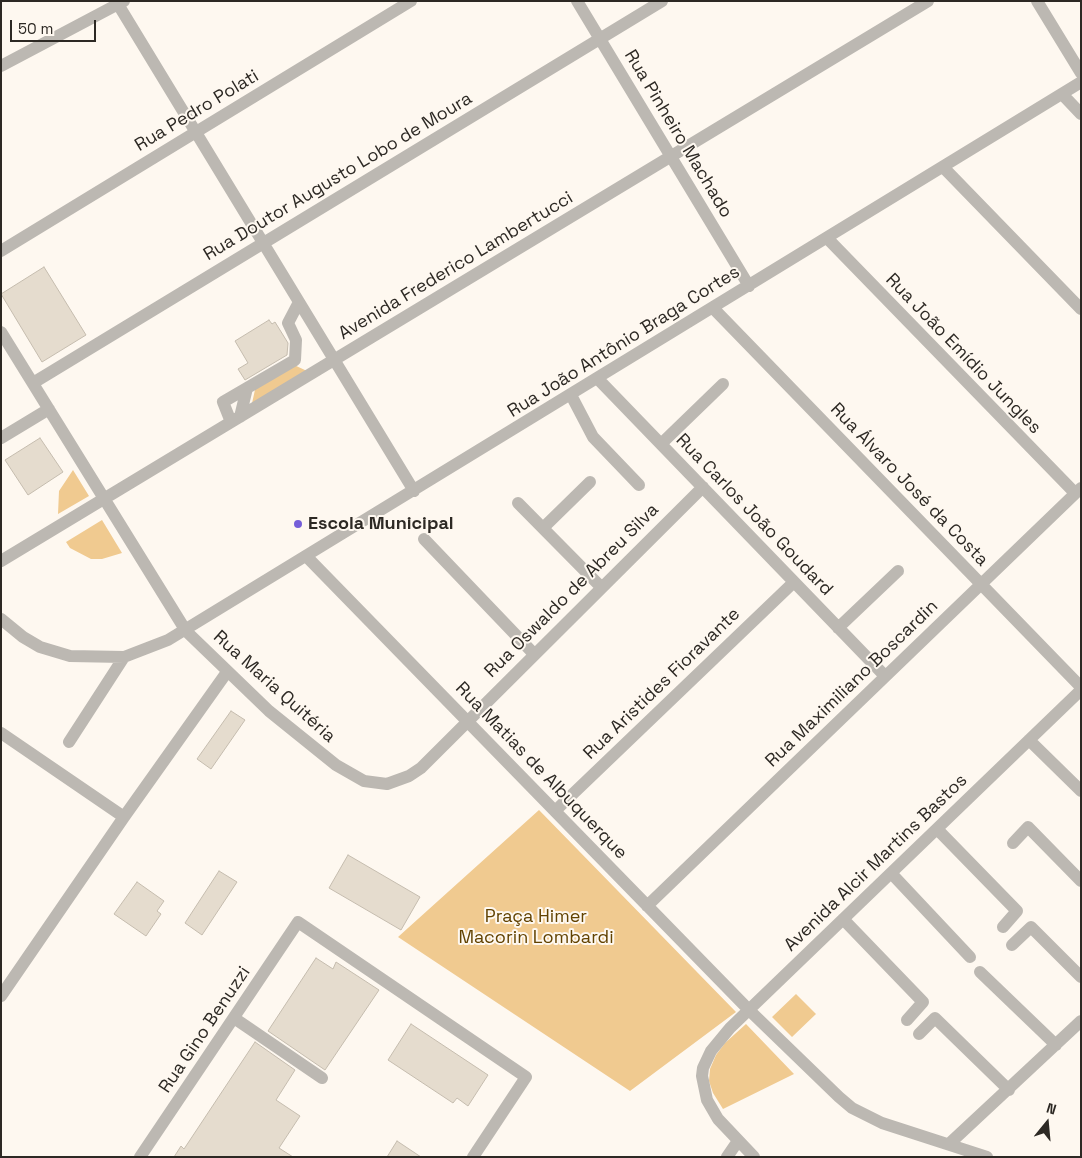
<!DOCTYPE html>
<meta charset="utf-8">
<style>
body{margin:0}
#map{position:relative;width:1082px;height:1158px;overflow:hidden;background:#fef8f0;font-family:"Space Grotesk",sans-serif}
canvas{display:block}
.frame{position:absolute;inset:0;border:2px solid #2d2924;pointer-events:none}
.north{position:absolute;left:1022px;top:1098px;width:50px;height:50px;-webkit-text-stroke:4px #fef8f0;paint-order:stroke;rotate:17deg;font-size:14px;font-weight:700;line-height:20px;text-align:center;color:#2d2924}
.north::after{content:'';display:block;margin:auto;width:18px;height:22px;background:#2d2924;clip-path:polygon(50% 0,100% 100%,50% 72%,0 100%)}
.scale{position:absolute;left:10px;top:20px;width:86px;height:22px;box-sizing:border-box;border:2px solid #2d2924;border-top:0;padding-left:6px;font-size:15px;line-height:18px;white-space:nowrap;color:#2d2924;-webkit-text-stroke:4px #fef8f0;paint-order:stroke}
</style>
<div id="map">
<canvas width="1082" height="1158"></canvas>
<div class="frame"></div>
<div class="north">N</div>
<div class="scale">50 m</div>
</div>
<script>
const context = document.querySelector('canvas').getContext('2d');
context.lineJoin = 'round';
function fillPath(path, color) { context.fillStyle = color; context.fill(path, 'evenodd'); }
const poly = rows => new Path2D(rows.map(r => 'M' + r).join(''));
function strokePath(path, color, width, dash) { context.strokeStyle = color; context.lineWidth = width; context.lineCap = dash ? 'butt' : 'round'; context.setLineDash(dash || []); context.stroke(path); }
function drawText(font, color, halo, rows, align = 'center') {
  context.font = font + ' "Space Grotesk",sans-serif'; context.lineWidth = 4; context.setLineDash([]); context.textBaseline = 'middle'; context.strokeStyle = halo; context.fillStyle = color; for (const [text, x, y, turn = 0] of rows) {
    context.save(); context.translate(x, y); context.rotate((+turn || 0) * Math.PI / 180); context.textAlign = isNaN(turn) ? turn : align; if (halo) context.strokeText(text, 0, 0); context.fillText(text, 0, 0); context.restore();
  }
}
fillPath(poly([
 [292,364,307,371,251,408,256,385],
 [73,470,89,496,58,514,59,491],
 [102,520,122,553,102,559,91,559,70,548,66,542],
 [539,810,736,1012,630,1091,398,937],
 [796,994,816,1014,792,1037,772,1017],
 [746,1024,794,1074,723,1109,713,1093,709,1081,710,1069,716,1055,725,1043]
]), '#f0ca90');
const building = poly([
 [44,267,86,335,42,362,1,294,44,267],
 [269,320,272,324,275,322,288,343,287,355,245,380,238,369,248,363,235,341,269,320],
 [40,438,63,472,28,495,5,460,40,438],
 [231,711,245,720,211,769,197,759,231,711],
 [348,855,420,897,401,930,329,888,348,855],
 [219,871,237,882,202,935,185,923,219,871],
 [137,882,164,901,157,911,161,914,146,936,114,914,137,882],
 [316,958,333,969,336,962,379,990,325,1070,268,1031,316,958],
 [411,1024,488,1075,468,1106,457,1098,453,1103,388,1060,411,1024],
 [255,1042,295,1070,276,1100,300,1116,279,1148,293,1157,174,1157,181,1146,184,1149,255,1042],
 [397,1141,421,1157,387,1157,397,1141]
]);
fillPath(building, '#e5dcce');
strokePath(building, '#c5bcae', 1);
strokePath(poly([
 [116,1,414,491],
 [577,1,749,286],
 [1037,1,1081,73],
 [1,66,124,1],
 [1062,94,1081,114],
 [943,167,1081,309],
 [827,238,1075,493],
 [1,251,411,1],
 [713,308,1081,687],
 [1,332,186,631,269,711,336,765,364,781,387,784,409,776,421,768,703,487],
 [598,379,885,676],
 [33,383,662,1],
 [571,395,593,437,639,485],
 [240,417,247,388,295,360,296,340,288,323,299,302],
 [231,422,223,402,247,388],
 [1,438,49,409],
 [661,444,723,384],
 [518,503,601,587],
 [543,528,590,482],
 [424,539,534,654],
 [307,557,749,1010,839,1097,852,1108,882,1123,987,1157],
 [1,561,928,1],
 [1,619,23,637,40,647,70,656,124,657,168,640,1081,82],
 [838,628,898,571],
 [1,733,124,817],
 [1029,740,1081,791],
 [69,742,124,657],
 [555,811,794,582],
 [937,829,1017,911,1003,927],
 [1013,843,1028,827,1081,881],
 [891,873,970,957],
 [647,906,1081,488],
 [843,919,923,1002,907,1020],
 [1012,945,1031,927,1081,977],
 [980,972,1056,1045],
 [1,996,124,817,227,672],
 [234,1018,322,1078],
 [919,1034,935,1018,1009,1090],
 [949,1144,1081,1021],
 [140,1157,298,922,526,1077,473,1157],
 [727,1157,738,1141],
 [754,1157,718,1119,707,1100,702,1076,703,1068,711,1051,730,1028,1081,690]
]), '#bcb8b2', 12);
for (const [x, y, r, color] of [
 [298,524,5,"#755ed9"]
]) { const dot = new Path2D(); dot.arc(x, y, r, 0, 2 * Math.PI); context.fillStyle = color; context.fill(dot); strokePath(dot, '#fef8f0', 2); }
drawText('18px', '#2d2924', '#fef8f0', [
 ["Rua Pedro Polati",197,111,-31],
 ["Rua Pinheiro Machado",678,134,59],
 ["Rua Doutor Augusto Lobo de Moura",338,177,-31],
 ["Avenida Frederico Lambertucci",456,266,-31],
 ["Rua João Antônio Braga Cortes",624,342,-32],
 ["Rua João Emídio Jungles",963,354,46],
 ["Rua Álvaro José da Costa",909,485,46],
 ["Rua Carlos João Goudard",754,515,46],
 ["Rua Oswaldo de Abreu Silva",572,591,-45],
 ["Rua Aristides Fioravante",662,684,-44],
 ["Rua Maximiliano Boscardin",852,684,-44],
 ["Rua Maria Quitéria",274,687,42],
 ["Rua Matias de Albuquerque",541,771,46],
 ["Avenida Alcir Martins Bastos",876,863,-44],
 ["Rua Gino Benuzzi",205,1030,-56]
]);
drawText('bold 18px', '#2d2924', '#fef8f0', [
 ["Escola Municipal",308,524]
], 'left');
drawText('18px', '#624200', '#fef8f0', [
 ["Praça Himer",536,917],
 ["Macorin Lombardi",536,938]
]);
</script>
